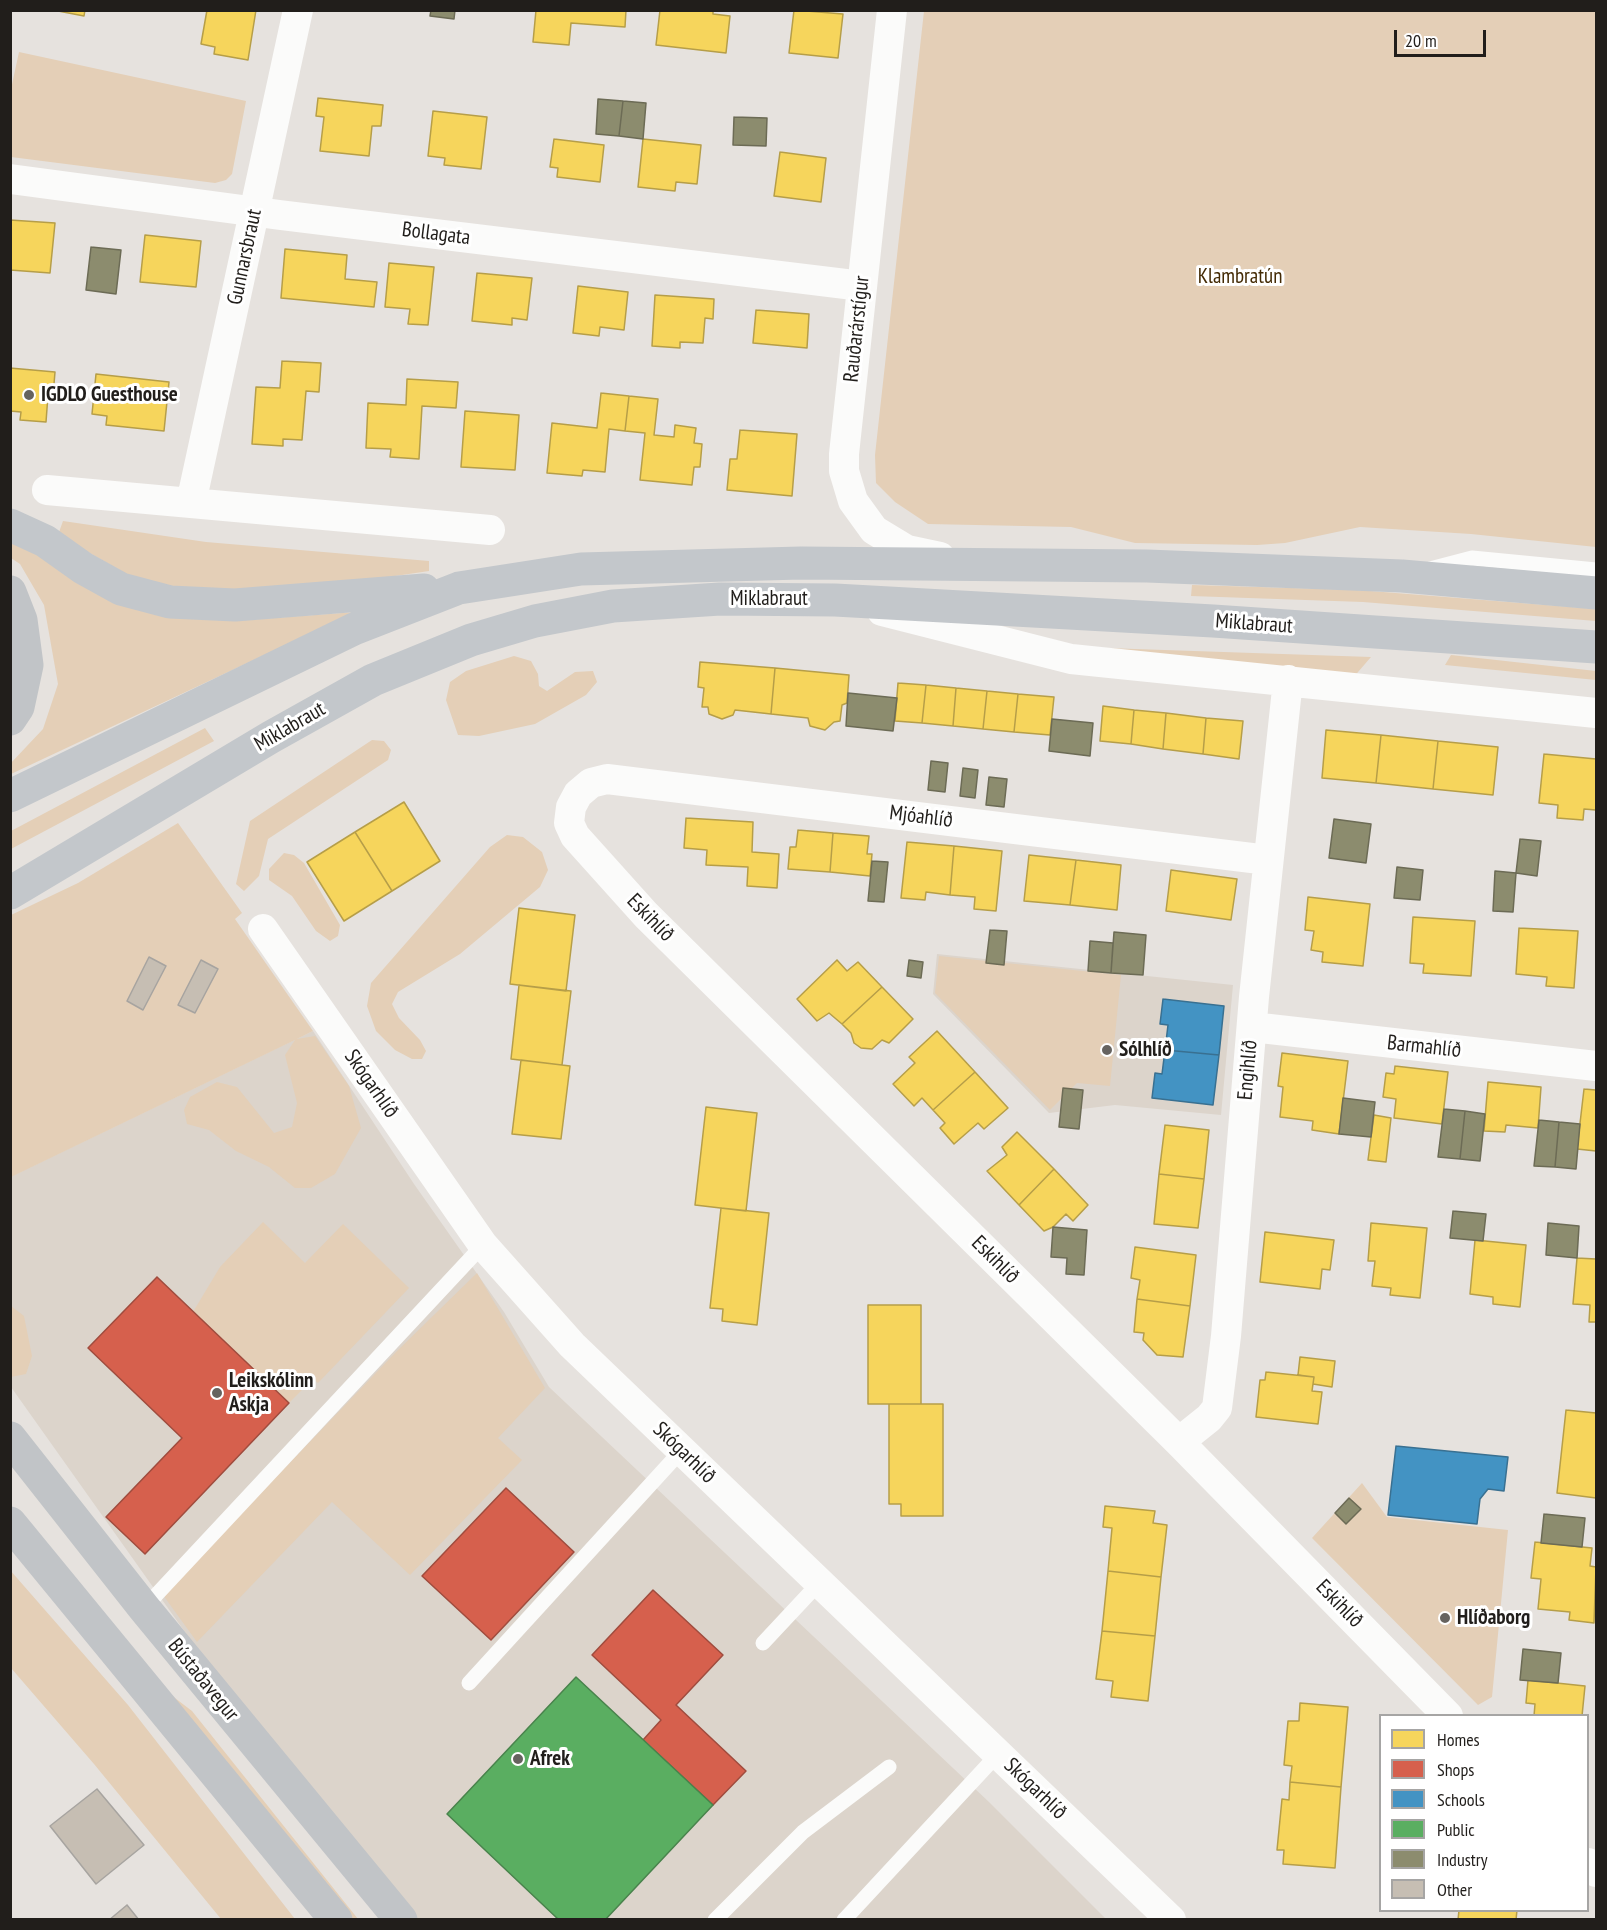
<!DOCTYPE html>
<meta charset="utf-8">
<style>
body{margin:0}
#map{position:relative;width:1607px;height:1930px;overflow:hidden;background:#e6e2de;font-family:"PT Sans Narrow",sans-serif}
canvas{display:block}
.frame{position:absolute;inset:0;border:12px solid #211e1b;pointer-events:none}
.legend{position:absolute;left:1379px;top:1714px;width:210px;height:198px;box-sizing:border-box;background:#fff;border:2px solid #a6a5a4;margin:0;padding:8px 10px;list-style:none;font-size:18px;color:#211e1b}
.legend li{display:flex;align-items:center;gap:12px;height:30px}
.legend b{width:30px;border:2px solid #a6a5a4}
.scale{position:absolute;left:1394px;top:30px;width:92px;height:27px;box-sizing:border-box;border:3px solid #211e1b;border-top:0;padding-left:8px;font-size:18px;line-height:21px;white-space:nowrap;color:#211e1b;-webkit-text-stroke:4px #fff;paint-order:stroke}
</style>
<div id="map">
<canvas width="1607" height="1930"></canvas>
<div class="frame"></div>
<ul class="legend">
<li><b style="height:16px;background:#f6d55c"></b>Homes</li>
<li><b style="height:16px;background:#d6604d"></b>Shops</li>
<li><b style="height:16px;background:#4393c3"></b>Schools</li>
<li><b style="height:16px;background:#5aae61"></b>Public</li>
<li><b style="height:16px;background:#8c8c6e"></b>Industry</li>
<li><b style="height:16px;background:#c6beb3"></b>Other</li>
</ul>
<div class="scale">20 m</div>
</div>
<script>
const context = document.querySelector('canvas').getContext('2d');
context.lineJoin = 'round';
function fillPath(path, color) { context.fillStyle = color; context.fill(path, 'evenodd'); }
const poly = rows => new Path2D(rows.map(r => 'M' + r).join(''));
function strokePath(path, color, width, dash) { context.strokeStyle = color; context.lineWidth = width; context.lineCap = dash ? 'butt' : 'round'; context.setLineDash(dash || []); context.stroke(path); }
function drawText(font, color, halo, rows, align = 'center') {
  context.font = font + ' "PT Sans Narrow",sans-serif'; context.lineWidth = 6; context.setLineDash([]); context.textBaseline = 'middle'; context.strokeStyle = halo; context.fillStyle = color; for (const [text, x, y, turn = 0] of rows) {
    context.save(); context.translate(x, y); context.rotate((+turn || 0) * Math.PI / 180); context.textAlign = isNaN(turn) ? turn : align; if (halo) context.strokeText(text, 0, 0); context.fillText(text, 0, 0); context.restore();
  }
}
fillPath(poly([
 [937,954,1233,985,1221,1115,1115,1105,1049,1113,933,994],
 [313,1031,414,1184,504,1312,549,1387,989,1802,1106,1919,417,1919,202,1656,11,1387,10,1177]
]), '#dcd4cb');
fillPath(poly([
 [924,11,1596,11,1596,547,1471,534,1360,527,1285,543,1257,545,1135,543,1071,527,928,524,895,502,876,483,875,455],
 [19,52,246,101,232,174,226,180,215,183,11,157,11,89],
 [63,521,206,542,429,561,429,571,321,587,195,592,128,575,58,535],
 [11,538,232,621,356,612,11,774,10,764,43,729,58,684,44,605,20,564,11,558],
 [1192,585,1358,590,1596,609,1596,621,1363,602,1191,596],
 [1076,647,1371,657,1352,679],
 [1451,655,1596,671,1596,680,1445,665],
 [514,656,531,661,538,674,539,686,547,691,575,672,593,671,597,682,586,695,535,724,479,736,458,735,446,700,450,682,466,671],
 [205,728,214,741,11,849,11,831],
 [372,740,384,741,391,750,388,760,268,839,259,876,244,891,236,884,250,821],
 [178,823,242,913,235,919,313,1031,297,1039,315,1036,349,1086,361,1128,335,1174,311,1188,295,1188,269,1167,236,1151,209,1130,187,1124,184,1110,190,1097,217,1082,237,1087,274,1133,292,1127,297,1103,285,1055,295,1040,11,1177,11,915,78,883],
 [507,835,523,837,542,852,548,870,540,887,460,954,398,992,392,1004,399,1018,420,1040,426,1051,422,1059,412,1059,395,1050,376,1031,367,1006,371,983,490,847],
 [284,853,294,855,304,863,340,925,338,936,330,941,316,931,292,896,269,880,269,869],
 [939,956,1121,975,1110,1086,1077,1083,1050,1110,935,993],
 [263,1222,305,1263,343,1224,409,1288,318,1383,313,1379,289,1403,193,1312,220,1267],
 [477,1273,545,1388,498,1438,522,1460,410,1575,332,1502,197,1642,163,1595,396,1352],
 [11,1306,24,1316,32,1356,26,1374,11,1377],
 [1362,1483,1387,1517,1508,1530,1492,1697,1478,1705,1312,1538],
 [10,1570,128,1705,295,1919,221,1919,94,1764,11,1668],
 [171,1695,192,1711,358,1919,342,1919]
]), '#e4cfb7');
const homes = poly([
 [53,10,85,10,84,16,53,10],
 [207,10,256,10,248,60,214,54,215,47,201,44,207,10],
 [536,10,626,10,625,27,571,23,569,45,533,42,536,10],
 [660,10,713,10,713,14,730,16,726,53,656,45,660,10],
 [794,10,843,14,838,58,789,53,794,10],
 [318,98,383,105,381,126,372,126,369,156,320,151,324,117,316,116,318,98],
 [433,111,487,117,481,169,444,165,445,158,428,156,433,111],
 [554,139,604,145,600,182,557,177,558,168,550,167,554,139],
 [643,139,701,145,697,184,676,182,675,191,638,187,643,139],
 [780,152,826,158,821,202,774,196,780,152],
 [10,220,55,223,50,273,10,270,10,220],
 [145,235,201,241,196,287,140,282,145,235],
 [285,249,347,255,345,279,377,282,374,307,281,298,285,249],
 [389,263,434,267,428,325,408,324,410,309,385,307,389,263],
 [477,273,532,278,527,320,512,318,512,325,472,321,477,273],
 [578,286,628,292,624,330,600,327,599,336,573,333,578,286],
 [655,295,714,299,713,319,705,318,703,343,680,342,680,348,652,346,655,295],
 [756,310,809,314,807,348,753,343,756,310],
 [282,361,321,363,319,392,306,391,302,440,283,439,283,446,252,444,256,387,280,388,282,361],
 [10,368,55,372,53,396,48,395,46,422,20,420,21,412,10,411,10,368],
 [96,374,169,382,164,431,106,425,107,416,92,414,96,374],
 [407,379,458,382,456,408,422,406,419,459,390,457,391,449,366,448,368,403,406,405,407,379],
 [601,393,629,396,625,431,609,429,605,472,583,470,582,476,547,473,552,423,597,428,601,393],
 [629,396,658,399,654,435,674,437,675,425,696,428,694,443,702,444,700,467,694,467,692,485,640,480,645,433,625,431,629,396],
 [465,411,519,415,515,470,461,467,465,411],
 [740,430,797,434,792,496,727,490,730,459,737,459,740,430],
 [700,662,775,668,771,714,735,710,733,715,722,719,709,714,708,707,702,707,704,688,698,687,700,662],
 [775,668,849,675,847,703,842,705,840,721,834,722,825,730,810,726,808,718,771,714,775,668],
 [898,683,926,685,922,723,895,721,898,683],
 [926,685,956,688,953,726,922,723,926,685],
 [956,688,987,691,983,729,953,726,956,688],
 [987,691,1018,694,1014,732,983,729,987,691],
 [1018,694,1054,697,1050,735,1014,732,1018,694],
 [1103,706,1134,710,1131,744,1100,741,1103,706],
 [1134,710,1166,713,1163,749,1131,744,1134,710],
 [1166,713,1206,718,1203,754,1163,749,1166,713],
 [1206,718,1243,721,1239,759,1203,754,1206,718],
 [1326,730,1381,735,1376,783,1322,778,1326,730],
 [1381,735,1438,741,1433,789,1376,783,1381,735],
 [1438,741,1498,747,1493,795,1433,789,1438,741],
 [1544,754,1596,759,1596,810,1584,809,1583,820,1557,818,1558,805,1539,803,1544,754],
 [404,802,440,861,392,891,355,832,404,802],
 [686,818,753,822,752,852,779,854,777,888,747,886,748,867,706,865,707,850,684,848,686,818],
 [798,830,833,833,830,872,788,869,790,847,796,847,798,830],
 [355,832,392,891,344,921,307,862,355,832],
 [833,833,869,836,867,854,872,854,870,876,830,872,833,833],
 [907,842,954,846,950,895,926,892,925,900,901,898,907,842],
 [954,846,1002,851,996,911,974,909,975,897,950,895,954,846],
 [1029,855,1076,860,1070,905,1024,901,1029,855],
 [1076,860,1121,865,1117,910,1070,905,1076,860],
 [1171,870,1237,879,1231,920,1166,911,1171,870],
 [1308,897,1370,904,1363,966,1322,962,1323,952,1311,950,1314,931,1305,930,1308,897],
 [519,908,575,915,566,991,510,984,519,908],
 [1413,917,1475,921,1471,976,1423,973,1424,964,1410,963,1413,917],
 [1519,928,1578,931,1574,988,1546,986,1547,977,1516,974,1519,928],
 [837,960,847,971,858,962,882,987,842,1024,829,1013,817,1021,797,999,837,960],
 [519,985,571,991,562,1065,511,1059,519,985],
 [882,987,913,1019,889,1043,882,1040,872,1049,861,1048,854,1043,851,1033,842,1024,882,987],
 [937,1031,975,1072,933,1110,922,1098,914,1106,893,1084,915,1063,909,1057,937,1031],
 [1282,1053,1348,1061,1339,1134,1312,1130,1313,1121,1280,1117,1283,1087,1278,1086,1282,1053],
 [521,1060,570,1066,561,1139,512,1134,521,1060],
 [1395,1066,1448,1072,1442,1124,1394,1118,1396,1099,1383,1097,1386,1073,1394,1074,1395,1066],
 [975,1072,1008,1108,984,1129,978,1123,954,1144,940,1128,945,1123,933,1110,975,1072],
 [1488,1082,1541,1087,1538,1128,1506,1125,1505,1132,1484,1131,1488,1082],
 [1584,1089,1596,1090,1596,1151,1577,1149,1584,1089],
 [706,1107,757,1113,746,1211,695,1205,706,1107],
 [1374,1115,1391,1118,1386,1162,1368,1160,1374,1115],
 [1165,1125,1209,1130,1204,1179,1159,1174,1165,1125],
 [1017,1132,1054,1169,1019,1205,987,1171,1007,1155,1002,1147,1017,1132],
 [1054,1169,1088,1205,1073,1221,1066,1214,1053,1227,1044,1231,1019,1205,1054,1169],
 [1159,1174,1204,1179,1198,1228,1154,1224,1159,1174],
 [721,1208,769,1213,757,1325,722,1321,723,1309,710,1308,721,1208],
 [1371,1223,1427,1228,1420,1298,1390,1295,1391,1288,1372,1286,1375,1261,1368,1261,1371,1223],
 [1265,1232,1334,1240,1330,1270,1322,1269,1320,1289,1260,1282,1265,1232],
 [1475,1240,1526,1245,1520,1307,1493,1304,1493,1297,1470,1294,1475,1240],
 [1135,1247,1196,1255,1190,1306,1137,1299,1140,1280,1131,1278,1135,1247],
 [1577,1258,1596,1259,1596,1322,1589,1322,1590,1305,1573,1304,1577,1258],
 [1137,1299,1190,1306,1183,1357,1157,1355,1143,1340,1144,1333,1134,1332,1137,1299],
 [868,1305,921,1305,921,1404,868,1404,868,1305],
 [1300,1357,1335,1361,1332,1387,1313,1384,1314,1377,1298,1375,1300,1357],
 [1266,1372,1314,1377,1312,1391,1322,1392,1318,1424,1256,1417,1260,1380,1265,1380,1266,1372],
 [889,1404,943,1404,943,1516,901,1516,901,1504,889,1504,889,1404],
 [1566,1410,1596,1413,1596,1498,1557,1493,1566,1410],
 [1105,1506,1155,1511,1153,1523,1167,1525,1161,1577,1108,1571,1112,1528,1103,1527,1105,1506],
 [1535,1542,1592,1548,1590,1566,1596,1567,1594,1623,1569,1620,1570,1612,1538,1609,1541,1579,1531,1578,1535,1542],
 [1108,1571,1161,1577,1155,1636,1102,1631,1108,1571],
 [1102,1631,1155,1636,1148,1701,1111,1697,1113,1681,1096,1679,1102,1631],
 [1528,1680,1585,1686,1582,1716,1534,1716,1535,1704,1526,1703,1528,1680],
 [1300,1703,1348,1707,1341,1787,1290,1782,1292,1766,1284,1765,1288,1721,1299,1721,1300,1703],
 [1290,1782,1341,1787,1335,1868,1283,1864,1284,1850,1277,1850,1282,1799,1289,1800,1290,1782],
 [1459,1910,1517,1910,1516,1920,1458,1920,1459,1910]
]);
fillPath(homes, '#f6d55c');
strokePath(homes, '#b69e48', 1.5);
const shops = poly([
 [157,1277,289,1403,145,1554,106,1517,182,1438,88,1348,157,1277],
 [506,1488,574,1552,491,1640,422,1576,506,1488],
 [653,1590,723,1655,676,1705,746,1771,713,1805,643,1740,661,1720,592,1655,653,1590]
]);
fillPath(shops, '#d6604d');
strokePath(shops, '#a04c3e', 1.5);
const schools = poly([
 [1163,999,1224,1006,1219,1055,1165,1050,1168,1025,1160,1024,1163,999],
 [1165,1050,1219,1055,1213,1105,1152,1098,1155,1073,1162,1074,1165,1050],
 [1396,1446,1508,1457,1504,1491,1488,1489,1480,1499,1477,1524,1388,1515,1396,1446]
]);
fillPath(schools, '#4393c3');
strokePath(schools, '#397091', 1.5);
const public = poly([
 [576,1677,713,1805,605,1920,559,1920,447,1814,576,1677]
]);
fillPath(public, '#5aae61');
strokePath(public, '#49834c', 1.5);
const industry = poly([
 [431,10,455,10,454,19,430,16,431,10],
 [598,99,623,101,619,136,596,134,598,99],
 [623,101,646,103,643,139,619,136,623,101],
 [734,117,767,118,766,146,733,145,734,117],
 [91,247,121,250,116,294,86,290,91,247],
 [848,693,897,698,893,731,846,726,848,693],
 [1052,719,1093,723,1090,756,1049,751,1052,719],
 [931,761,948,763,945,792,928,790,931,761],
 [963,768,978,770,975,798,960,796,963,768],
 [989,777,1007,779,1004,807,986,805,989,777],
 [1334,819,1371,824,1366,863,1329,858,1334,819],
 [1520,839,1541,841,1537,876,1516,873,1520,839],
 [872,861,888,862,884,902,868,901,872,861],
 [1397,867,1423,870,1420,900,1394,898,1397,867],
 [1495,871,1516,873,1513,912,1493,911,1495,871],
 [990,930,1007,931,1004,965,986,963,990,930],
 [1114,932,1146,935,1143,975,1111,973,1114,932],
 [1090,941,1113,943,1111,973,1088,971,1090,941],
 [909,960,923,962,921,978,907,976,909,960],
 [1063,1088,1083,1090,1079,1129,1059,1127,1063,1088],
 [1343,1098,1375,1102,1371,1137,1339,1134,1343,1098],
 [1444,1109,1465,1111,1460,1159,1438,1157,1444,1109],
 [1465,1111,1485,1114,1480,1161,1460,1159,1465,1111],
 [1539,1120,1559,1122,1555,1167,1534,1166,1539,1120],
 [1559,1122,1580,1124,1576,1169,1555,1167,1559,1122],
 [1453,1211,1486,1214,1483,1241,1450,1238,1453,1211],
 [1548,1223,1579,1226,1577,1258,1546,1255,1548,1223],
 [1053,1227,1087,1230,1084,1275,1066,1274,1067,1258,1051,1257,1053,1227],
 [1349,1498,1361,1509,1346,1524,1335,1513,1349,1498],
 [1544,1514,1585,1518,1582,1547,1541,1543,1544,1514],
 [1523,1649,1561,1653,1558,1683,1520,1680,1523,1649]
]);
fillPath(industry, '#8c8c6e');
strokePath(industry, '#6c6b55', 1.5);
const building = poly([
 [149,957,166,966,143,1010,127,1001,149,957],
 [201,960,218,969,195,1013,178,1005,201,960],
 [97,1789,144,1845,96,1884,50,1826,97,1789],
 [127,1905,139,1920,109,1920,127,1905]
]);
fillPath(building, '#c6beb3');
strokePath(building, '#a7a4a0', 1.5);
strokePath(poly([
 [1430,569,1472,558,1596,570],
 [144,1608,483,1245],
 [763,1643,820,1582],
 [469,1683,682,1450],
 [715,1920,803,1832,889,1767],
 [844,1920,998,1754]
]), '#fbfbfa', 15);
strokePath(poly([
 [892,10,844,454,844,471,853,501,874,530,907,550,940,557],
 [10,179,280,215,862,286],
 [47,490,490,530],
 [191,503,298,10],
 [882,611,1071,659,1596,713],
 [1268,860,607,779,591,783,578,794,571,807,569,823,575,836,646,915,1179,1442,1448,1716],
 [263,929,483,1245,572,1345,1171,1920],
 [1252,1027,1596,1066],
 [1179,1442,1209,1418,1217,1408,1226,1336,1254,997,1288,680],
 [1588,1863,1596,1872]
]), '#fbfbfa', 30);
strokePath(poly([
 [10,592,21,620,27,665,18,707,10,719],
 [10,1438,144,1608,401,1920],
 [10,1523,336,1920]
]), '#c1c4c7', 33);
strokePath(poly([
 [10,525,45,541,83,568,121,589,170,602,235,605,424,590],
 [10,796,354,629,459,588,581,569,801,563,1147,566,1402,576,1596,593],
 [10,893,271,737,373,680,471,640,535,621,613,606,720,599,835,600,1213,621,1596,647]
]), '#c3c7cb', 33);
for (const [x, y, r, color] of [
 [29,395,6,"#66635f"],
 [1107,1050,6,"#66635f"],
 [217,1393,6,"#66635f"],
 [1445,1618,6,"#66635f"],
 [518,1759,6,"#66635f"]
]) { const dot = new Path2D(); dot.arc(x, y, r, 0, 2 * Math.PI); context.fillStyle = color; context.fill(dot); strokePath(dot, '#fff', 2); }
drawText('21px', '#211e1b', '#fff', [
 ["Bollagata",436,234,7],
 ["Gunnarsbraut",245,257,-78],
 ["Rauðarárstígur",857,329,-84],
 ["Miklabraut",769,599],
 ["Miklabraut",1254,624,4],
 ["Miklabraut",290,727,-30],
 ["Mjóahlíð",921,817,7],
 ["Eskihlíð",650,918,46],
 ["Barmahlíð",1424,1047,6],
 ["Engihlíð",1248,1070,-85],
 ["Skógarhlíð",371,1084,55],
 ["Eskihlíð",995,1260,45],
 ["Skógarhlíð",684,1453,44],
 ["Eskihlíð",1339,1604,46],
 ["Bústaðavegur",203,1680,51],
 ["Skógarhlíð",1035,1789,44]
]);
drawText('21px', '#432a04', '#fff', [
 ["Klambratún",1240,277]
]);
drawText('bold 21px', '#211e1b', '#fff', [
 ["IGDLO Guesthouse",41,395],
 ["Sólhlíð",1119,1050],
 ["Leikskólinn",229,1381],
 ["Askja",229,1405],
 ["Hlíðaborg",1457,1618],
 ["Afrek",530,1759]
], 'left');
</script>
